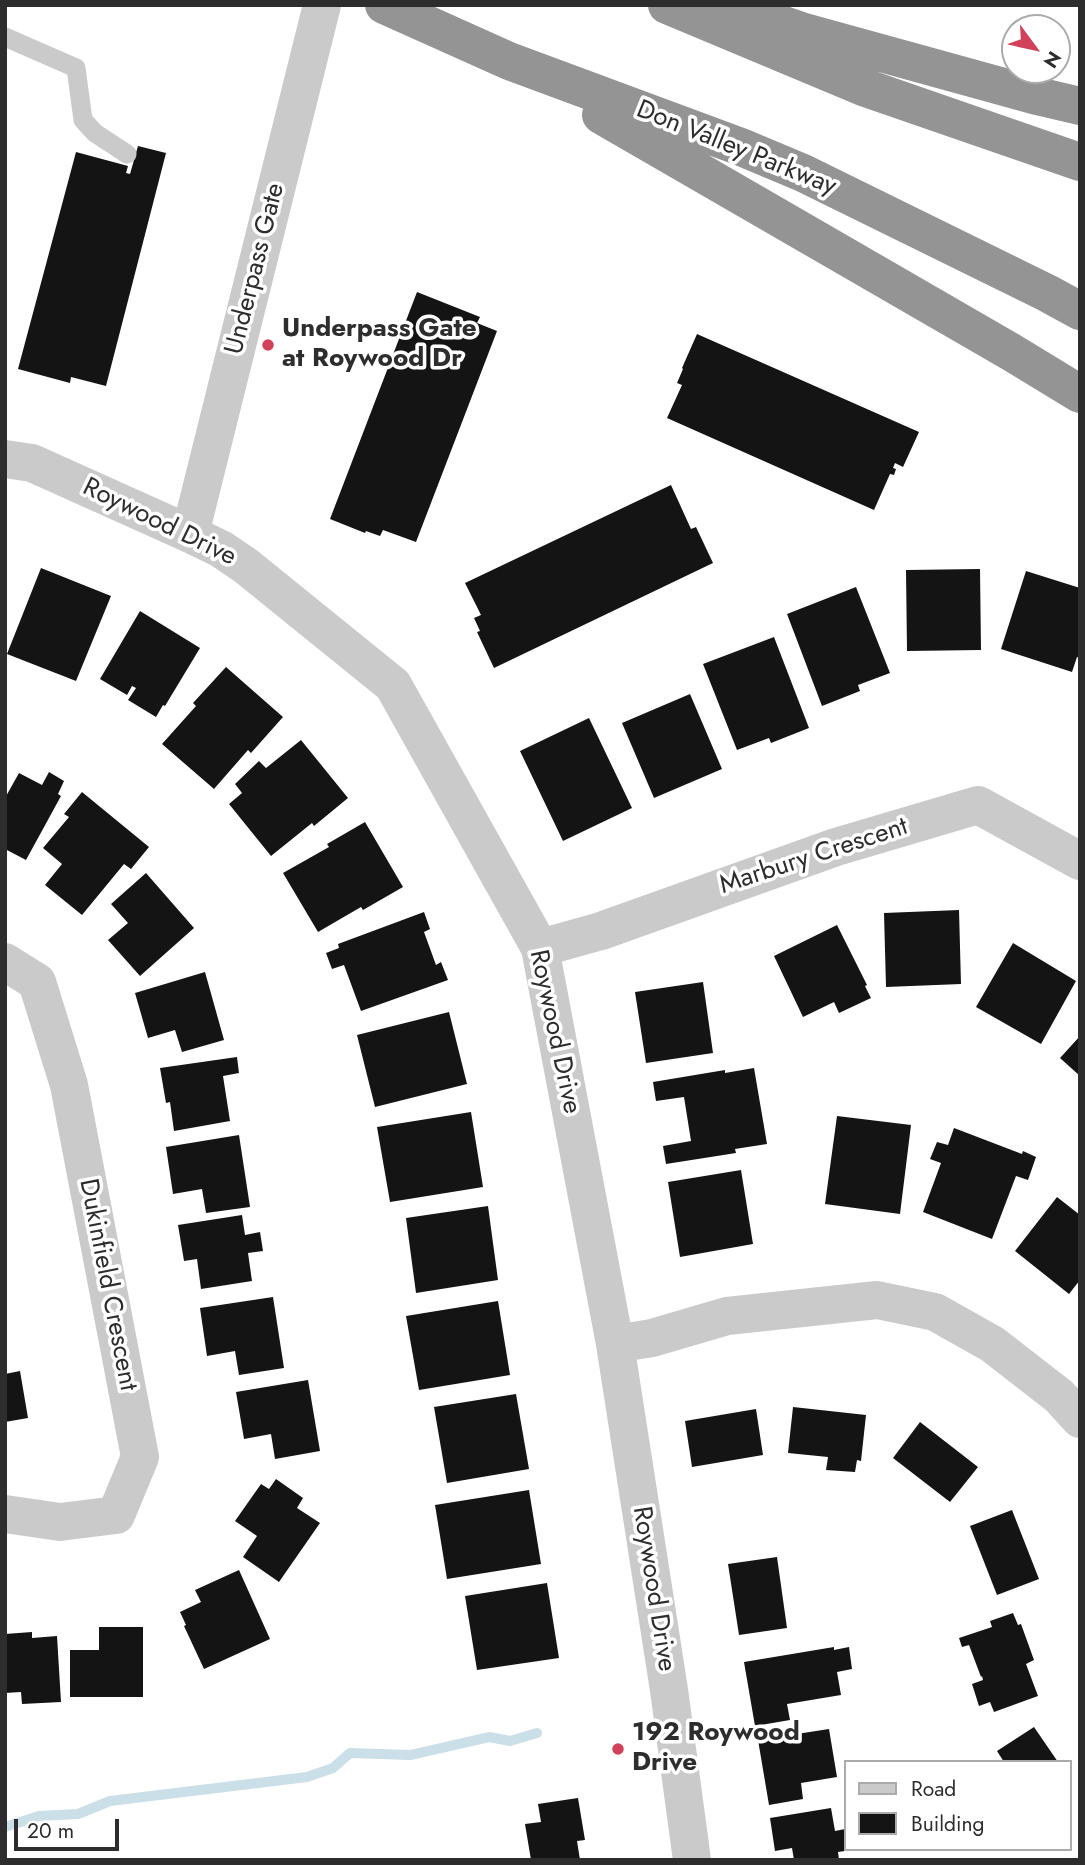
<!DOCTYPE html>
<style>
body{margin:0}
#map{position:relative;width:1085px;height:1865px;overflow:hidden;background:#fff;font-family:Jost,sans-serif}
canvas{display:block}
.frame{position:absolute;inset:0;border:7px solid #2d2d2d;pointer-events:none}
.legend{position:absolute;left:844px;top:1760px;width:228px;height:91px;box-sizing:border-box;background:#fff;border:2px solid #ababab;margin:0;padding:9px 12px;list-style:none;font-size:21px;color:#2d2d2d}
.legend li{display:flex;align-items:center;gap:14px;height:35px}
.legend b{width:35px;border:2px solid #ababab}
.north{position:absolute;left:1001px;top:14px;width:70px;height:70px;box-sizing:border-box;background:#fff;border:2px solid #ababab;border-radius:50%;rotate:123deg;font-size:19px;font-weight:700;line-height:28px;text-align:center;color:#2d2d2d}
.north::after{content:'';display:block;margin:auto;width:24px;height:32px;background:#d2415a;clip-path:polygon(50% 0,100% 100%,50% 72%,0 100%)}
.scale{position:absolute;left:14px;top:1819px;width:105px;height:32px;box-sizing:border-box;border:4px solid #2d2d2d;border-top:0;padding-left:9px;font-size:21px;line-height:24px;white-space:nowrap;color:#2d2d2d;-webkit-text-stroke:5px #fff;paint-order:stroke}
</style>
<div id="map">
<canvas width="1085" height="1865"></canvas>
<div class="frame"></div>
<ul class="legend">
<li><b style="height:9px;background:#cacaca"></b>Road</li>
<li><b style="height:19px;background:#141414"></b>Building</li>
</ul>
<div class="north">N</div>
<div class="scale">20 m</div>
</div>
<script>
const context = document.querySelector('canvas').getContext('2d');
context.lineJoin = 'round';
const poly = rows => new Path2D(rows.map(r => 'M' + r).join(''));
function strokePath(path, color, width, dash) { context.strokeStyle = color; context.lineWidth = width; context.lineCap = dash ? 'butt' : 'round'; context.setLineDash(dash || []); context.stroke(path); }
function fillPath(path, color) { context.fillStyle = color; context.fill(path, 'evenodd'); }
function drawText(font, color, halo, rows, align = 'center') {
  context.font = font + ' Jost,sans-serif'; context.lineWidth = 7; context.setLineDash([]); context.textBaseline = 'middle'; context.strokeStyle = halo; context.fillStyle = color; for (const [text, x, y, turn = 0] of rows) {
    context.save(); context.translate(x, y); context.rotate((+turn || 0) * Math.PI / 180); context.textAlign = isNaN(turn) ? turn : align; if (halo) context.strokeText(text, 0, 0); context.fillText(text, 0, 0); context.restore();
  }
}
strokePath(poly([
 [5,1827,39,1816,78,1814,110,1801,307,1777,333,1768,350,1753,410,1755,489,1737,510,1741,537,1733]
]), '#cadfe7', 10);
fillPath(poly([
 [138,146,166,153,106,386,71,377,70,383,18,369,76,152,128,166,126,173,130,174],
 [417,292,480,317,477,323,497,331,416,542,383,530,380,536,366,531,365,533,330,519],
 [697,334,919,432,903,467,895,463,893,468,896,469,894,475,890,474,874,510,667,418,682,385,677,383,683,369,682,368],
 [671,485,691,529,696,527,713,563,494,668,477,632,480,631,474,618,481,615,465,583],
 [41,568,111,596,76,681,7,654],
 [980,569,981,650,907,651,906,570],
 [1026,571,1080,588,1080,658,1077,657,1072,672,1001,649],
 [856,587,890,673,858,685,860,691,822,706,787,614],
 [140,611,200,648,165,706,163,705,156,717,128,700,136,688,132,686,127,695,100,679],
 [774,637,809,728,771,743,769,738,737,750,703,664],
 [226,667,283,717,251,753,248,750,214,789,162,744,196,706,193,703],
 [690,694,722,769,654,798,622,723],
 [589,718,632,808,563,841,520,751],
 [301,740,348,798,314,826,312,823,271,856,229,804,242,793,235,784,259,761,266,768],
 [49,772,64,781,58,794,61,796,26,860,5,849,5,798,19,773,42,785],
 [82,792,149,847,131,869,124,864,82,915,45,885,62,864,43,848,69,817,64,814],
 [365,822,403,887,363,910,361,907,318,932,283,873,329,847,327,844],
 [146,873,194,928,140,976,108,940,128,923,111,904],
 [959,910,961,984,886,987,884,913],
 [424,912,430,929,424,932,436,965,441,962,448,980,361,1011,344,965,332,969,326,953,339,948,338,944],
 [837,925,867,985,865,986,871,998,839,1013,834,1002,803,1017,774,956],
 [1013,943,1076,981,1041,1044,976,1007],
 [205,972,224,1040,182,1052,175,1030,148,1038,135,993],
 [703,982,713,1053,646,1063,635,992],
 [449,1012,467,1084,375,1107,357,1035],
 [1080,1036,1080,1076,1060,1058],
 [237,1057,239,1073,223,1076,230,1121,174,1131,170,1102,166,1103,160,1068],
 [754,1068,767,1144,735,1149,736,1153,666,1164,663,1146,691,1141,684,1097,656,1101,653,1082,725,1070,725,1073],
 [471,1112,483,1187,390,1202,377,1127],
 [837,1116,911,1125,900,1214,825,1204],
 [954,1128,1022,1154,1023,1151,1036,1157,1028,1180,1016,1176,992,1239,923,1212,941,1163,930,1159,937,1142,948,1145],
 [239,1135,250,1207,206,1213,202,1189,173,1194,166,1147],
 [741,1170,753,1244,680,1257,668,1182],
 [1057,1197,1080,1215,1080,1280,1069,1294,1015,1251],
 [488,1206,498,1280,416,1293,406,1218],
 [242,1215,245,1235,260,1232,263,1251,248,1253,252,1281,201,1289,197,1259,184,1261,178,1225],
 [273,1297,284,1368,239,1375,235,1351,207,1356,200,1308],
 [498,1301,510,1375,419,1390,406,1316],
 [20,1371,28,1418,5,1422,5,1374],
 [308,1380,320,1451,275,1459,271,1434,244,1439,236,1392],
 [516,1394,529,1469,447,1483,434,1407],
 [793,1407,866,1415,861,1461,857,1460,855,1472,826,1470,828,1457,788,1453],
 [756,1409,763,1455,692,1467,685,1421],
 [920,1422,978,1467,950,1502,893,1458],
 [276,1479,303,1498,297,1508,320,1523,279,1582,243,1557,257,1536,235,1521,261,1484,269,1489],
 [529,1490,541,1564,447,1579,435,1505],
 [1012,1510,1039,1579,997,1595,970,1526],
 [777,1557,787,1628,739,1635,728,1564],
 [239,1570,270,1639,204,1669,184,1626,186,1625,180,1612,201,1602,195,1590],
 [547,1583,559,1658,477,1670,465,1596],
 [1013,1613,1018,1625,1021,1624,1034,1660,1026,1664,1038,1696,994,1712,990,1702,979,1706,972,1684,983,1680,982,1676,981,1677,969,1645,962,1647,959,1638,992,1627,990,1621],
 [99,1627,143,1627,143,1697,70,1697,70,1650,99,1650],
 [32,1632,32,1638,57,1636,61,1702,22,1704,21,1692,5,1693,5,1634],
 [834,1647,834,1650,849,1647,852,1669,837,1672,841,1695,787,1704,790,1720,755,1726,744,1662],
 [1034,1727,1058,1762,1004,1762,997,1751],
 [829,1729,837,1777,801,1783,803,1799,769,1805,758,1740],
 [578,1798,585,1840,577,1841,580,1860,531,1860,525,1824,541,1822,538,1804],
 [831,1808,835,1831,845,1829,845,1851,838,1852,839,1860,794,1860,792,1848,775,1851,770,1818]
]), '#141414');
strokePath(poly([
 [5,37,76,68,83,120,95,133,127,154]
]), '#cacaca', 19);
strokePath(poly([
 [5,459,32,463,190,534,221,549,246,566,393,685,540,948,615,1344,669,1690,692,1860],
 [190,534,322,5],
 [540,948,601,931,836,847,978,805,1080,861],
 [5,962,37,982,69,1085,140,1457,116,1515,60,1522,5,1514],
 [615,1344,652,1338,727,1316,877,1300,935,1312,992,1344,1059,1396,1080,1419]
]), '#cacaca', 38);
strokePath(poly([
 [384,5,509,61,741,147,803,173,1047,293,1080,311],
 [667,5,863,87,1080,162],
 [732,7,801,31,1033,95,1080,106],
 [601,115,1011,352,1080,394]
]), '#949494', 38);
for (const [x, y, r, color] of [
 [268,345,7,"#d2415a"],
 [618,1749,7,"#d2415a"]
]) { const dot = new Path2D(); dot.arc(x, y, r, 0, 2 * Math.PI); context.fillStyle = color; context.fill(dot); strokePath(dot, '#fff', 2.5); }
drawText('26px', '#2d2d2d', '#fff', [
 ["Don Valley Parkway",736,149,22],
 ["Underpass Gate",256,269,-76],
 ["Roywood Drive",159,523,26],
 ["Marbury Crescent",814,857,-18],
 ["Roywood Drive",554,1032,78],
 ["Dukinfield Crescent",107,1285,79],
 ["Roywood Drive",653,1589,81]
]);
drawText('bold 26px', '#2d2d2d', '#fff', [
 ["Underpass Gate",282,330],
 ["at Roywood Dr",282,360],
 ["192 Roywood",632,1734],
 ["Drive",632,1764]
], 'left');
</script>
